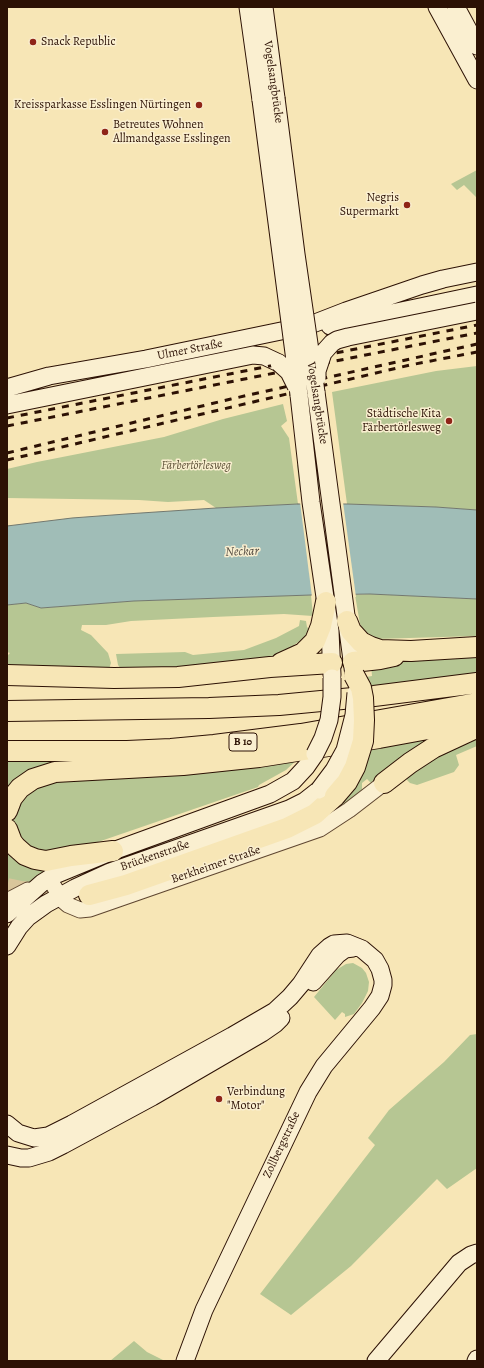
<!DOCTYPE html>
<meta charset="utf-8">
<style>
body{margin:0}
#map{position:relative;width:484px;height:1368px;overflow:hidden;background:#f7e6b6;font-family:Alegreya,serif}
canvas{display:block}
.frame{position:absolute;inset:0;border:8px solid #2c1104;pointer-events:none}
</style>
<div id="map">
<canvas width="484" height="1368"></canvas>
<div class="frame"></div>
</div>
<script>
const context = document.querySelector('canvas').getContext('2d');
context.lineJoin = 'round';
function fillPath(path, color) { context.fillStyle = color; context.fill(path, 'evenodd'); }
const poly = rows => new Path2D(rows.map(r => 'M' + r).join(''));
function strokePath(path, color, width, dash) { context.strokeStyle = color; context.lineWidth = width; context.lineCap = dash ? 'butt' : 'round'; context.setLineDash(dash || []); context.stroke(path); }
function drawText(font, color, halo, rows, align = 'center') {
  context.font = font + ' Alegreya,serif'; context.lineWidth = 3; context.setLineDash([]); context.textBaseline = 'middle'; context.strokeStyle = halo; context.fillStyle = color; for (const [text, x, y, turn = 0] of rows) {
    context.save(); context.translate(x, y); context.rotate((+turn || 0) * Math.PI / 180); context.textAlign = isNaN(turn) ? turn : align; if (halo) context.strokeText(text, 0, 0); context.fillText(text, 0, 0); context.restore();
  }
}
fillPath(poly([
 [477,170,477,198,464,185,457,190,451,184],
 [477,366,477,510,436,507,347,504,332,392,436,371],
 [283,404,287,421,281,426,289,438,298,504,216,508,204,500,168,502,139,500,7,498,7,469,37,462,164,437,223,419],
 [319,462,322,489,300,492,297,465],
 [370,594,477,599,477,636,375,639,365,632,360,624,355,595],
 [311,595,313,616,284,614,213,617,131,621,106,625,82,625,81,630,91,635,108,653,111,663,109,669,7,670,7,656,10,653,7,652,7,605,26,603,41,608,134,601],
 [300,620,306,621,307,627,309,629,304,638,294,645,295,648,268,658,229,665,122,670,118,665,116,654,185,652,193,655,244,650,276,638,299,626],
 [477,652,477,676,368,690,366,677,372,676,371,664,413,658],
 [453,730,372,784,367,779,362,783,362,794,328,816,342,803,341,801,368,744],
 [477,732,477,746,456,755,459,765,454,772,417,785,410,783,407,780,406,775],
 [301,756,286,770,259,785,258,787,63,854,29,851,12,824,14,806,38,782],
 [7,758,57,759,58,766,7,797],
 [7,842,50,869,7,897],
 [353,963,362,968,366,973,369,982,368,991,362,1003,354,1014,345,1017,345,1014,342,1012,335,1020,314,997,336,970,346,964],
 [477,1034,477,1168,447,1189,437,1179,351,1266,291,1315,260,1294,375,1145,368,1138,389,1110,444,1062,470,1035],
 [134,1341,147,1352,165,1361,110,1361]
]), '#b6c693');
const water = poly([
 [298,504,347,504,436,507,477,510,477,599,370,594,311,595,134,601,41,608,26,603,7,605,7,526,72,518,126,514,216,508,298,504]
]);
fillPath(water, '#a0bdb7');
strokePath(water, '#72786f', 1);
fillPath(poly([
 [300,502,343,502,356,597,312,597]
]), '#f7e6b6');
strokePath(poly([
 [7,888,21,891,72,895]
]), '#d9c69b', 20, [20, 10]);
const tertiary = poly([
 [49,878,62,900,68,905,80,910,90,909,320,829,349,810,384,783],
 [7,901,28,890]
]);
const secondary = poly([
 [248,7,261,100],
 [264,7,276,98],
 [437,7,477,80],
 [456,7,477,46],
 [330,326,477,295],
 [7,388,49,376,146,359,310,325,346,311,422,285,443,279,477,272],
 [316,392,354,675],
 [299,395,311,502,330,631,332,675],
 [7,405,253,355,264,356,279,363],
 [7,914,42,883,55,875,113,851,270,794,293,781,306,767,315,754],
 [7,946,19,927,28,917,46,904,75,888,110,872,289,809,305,801,319,790],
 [313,982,337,955,345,949,353,948],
 [7,1124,18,1133,34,1138,48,1136,72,1124,232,1036,275,1011,290,997,301,984,320,955,329,947,334,944,347,943,362,949,375,960,380,969,383,980,383,985,380,996,372,1008,324,1066,308,1092,204,1310,185,1361],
 [7,1155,21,1158,29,1158,49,1152,63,1145,152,1097,262,1033,275,1024,281,1018],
 [376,1361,459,1263,471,1255,477,1253],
 [476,1361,477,1359]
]);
const trunk = poly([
 [347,621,351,631,361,642,371,647,380,650,411,651,477,647],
 [353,662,380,659,394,656],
 [281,663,303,653,315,641,321,626,326,602],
 [7,675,114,678,178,677,270,667,332,663],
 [7,711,209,708,279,705,374,696,477,683],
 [7,751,127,751,171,749,214,745,301,734,477,703],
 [384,783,410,763,433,748,476,728],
 [7,811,12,798,20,788,33,779,55,772,183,765,259,757,379,738,477,720],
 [7,829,12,842,16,847,25,855,35,859,46,861,71,856,113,851],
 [89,895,126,885,287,828,315,814,335,796]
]);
strokePath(tertiary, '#5f4630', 17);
strokePath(secondary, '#2c1104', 19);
strokePath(trunk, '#2c1104', 22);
strokePath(tertiary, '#faefd0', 15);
strokePath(secondary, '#faefd0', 17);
strokePath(trunk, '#f7e6b6', 20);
strokePath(poly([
 [7,418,477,325],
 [7,426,477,333],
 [7,453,231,399,477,344],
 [7,460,410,365,477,352]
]), '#2c1104', 3, [7, 7]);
const secondaryBridge = poly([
 [276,98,296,254,316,392],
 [261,100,294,353,299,395],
 [279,363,289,372,296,386],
 [317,378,317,371,323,353,332,343,337,340,348,337,477,311],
 [315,754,323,738,329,720,332,697,332,678],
 [319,790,334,770,345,750,354,715,356,693]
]);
const trunkBridge = poly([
 [335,796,347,782,355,767,363,741,364,720,363,698,361,688,354,675]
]);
strokePath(secondaryBridge, '#2c1104', 19, []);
strokePath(trunkBridge, '#2c1104', 22, []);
strokePath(secondaryBridge, '#faefd0', 17);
strokePath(trunkBridge, '#f7e6b6', 20);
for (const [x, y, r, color] of [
 [33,42,4,"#8f2418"],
 [199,105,4,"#8f2418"],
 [105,132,4,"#8f2418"],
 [407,205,4,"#8f2418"],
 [449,421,4,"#8f2418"],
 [219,1099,4,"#8f2418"]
]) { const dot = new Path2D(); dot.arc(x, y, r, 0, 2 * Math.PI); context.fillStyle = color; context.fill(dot); strokePath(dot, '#faefd0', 1.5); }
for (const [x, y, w] of [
 [243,742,28]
]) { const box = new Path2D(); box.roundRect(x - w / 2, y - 9, w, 18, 3); context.fillStyle = '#faefd0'; context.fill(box); strokePath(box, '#2c1104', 1); }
drawText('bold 11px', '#2c1104', null, [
 ["B 10",243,742]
]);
drawText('12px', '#2c1104', '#faefd0', [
 ["Snack Republic",41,42],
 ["Kreissparkasse Esslingen Nürtingen",191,105,"right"],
 ["Betreutes Wohnen",113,125],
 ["Allmandgasse Esslingen",113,139],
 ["Negris",399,198,"right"],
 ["Supermarkt",399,212,"right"],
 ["Städtische Kita",441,414,"right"],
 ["Färbertörlesweg",441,428,"right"],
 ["Verbindung",227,1092],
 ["\"Motor\"",227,1106]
], 'left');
drawText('12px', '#2c1104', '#faefd0', [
 ["Vogelsangbrücke",273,82,82],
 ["Ulmer Straße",190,350,-11],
 ["Vogelsangbrücke",317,403,81],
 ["Brückenstraße",155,856,-19],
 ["Berkheimer Straße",216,865,-19],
 ["Zollbergstraße",282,1145,-65]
]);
drawText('italic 12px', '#5c5036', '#faefd0', [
 ["Färbertörlesweg",196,466]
]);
drawText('italic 13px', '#554d43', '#faefd0', [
 ["Neckar",242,552,-2]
]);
</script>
